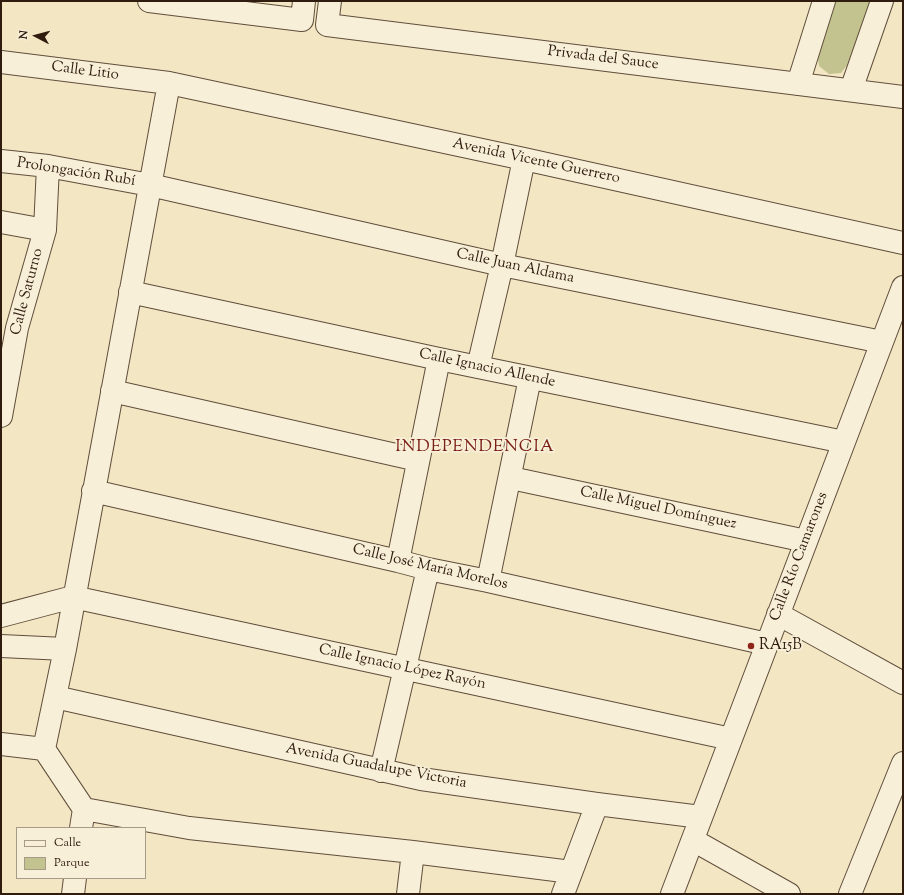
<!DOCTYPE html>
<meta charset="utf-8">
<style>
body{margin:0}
#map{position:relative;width:904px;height:895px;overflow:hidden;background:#f3e6c3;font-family:"Sorts Mill Goudy",serif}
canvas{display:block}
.frame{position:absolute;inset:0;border:2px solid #2f1c0f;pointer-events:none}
.legend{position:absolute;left:16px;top:827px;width:130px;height:52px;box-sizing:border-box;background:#f7efd8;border:1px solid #a79b88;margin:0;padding:5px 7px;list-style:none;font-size:12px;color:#2f1c0f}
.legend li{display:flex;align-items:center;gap:8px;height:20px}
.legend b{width:20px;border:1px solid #a79b88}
.north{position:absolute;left:16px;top:16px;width:40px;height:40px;-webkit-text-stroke:3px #f7efd8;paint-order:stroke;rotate:276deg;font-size:11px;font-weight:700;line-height:16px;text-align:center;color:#2f1c0f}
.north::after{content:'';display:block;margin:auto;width:14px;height:18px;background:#2f1c0f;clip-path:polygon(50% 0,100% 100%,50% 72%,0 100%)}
</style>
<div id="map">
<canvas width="904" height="895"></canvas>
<div class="frame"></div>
<ul class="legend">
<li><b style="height:5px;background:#f7efd8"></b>Calle</li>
<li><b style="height:11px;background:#c3c38f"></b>Parque</li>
</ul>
<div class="north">N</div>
</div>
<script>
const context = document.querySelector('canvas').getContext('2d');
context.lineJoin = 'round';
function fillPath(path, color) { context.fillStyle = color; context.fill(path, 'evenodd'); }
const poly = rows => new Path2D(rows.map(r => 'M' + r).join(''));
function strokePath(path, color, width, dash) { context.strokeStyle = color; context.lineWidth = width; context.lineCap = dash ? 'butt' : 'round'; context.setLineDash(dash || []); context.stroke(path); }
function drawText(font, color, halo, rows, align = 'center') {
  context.font = font + ' "Sorts Mill Goudy",serif'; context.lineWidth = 3.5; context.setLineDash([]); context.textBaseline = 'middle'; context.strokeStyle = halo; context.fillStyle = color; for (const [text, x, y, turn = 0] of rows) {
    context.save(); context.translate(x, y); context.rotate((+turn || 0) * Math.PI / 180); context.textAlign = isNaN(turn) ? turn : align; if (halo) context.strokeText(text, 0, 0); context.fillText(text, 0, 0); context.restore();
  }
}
fillPath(poly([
 [834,1,871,1,847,65,841,73,829,74,819,66,817,53]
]), '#c3c38f');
const minor = poly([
 [149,1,302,20,304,1],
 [330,1,327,25,903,97],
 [1,62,169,83,524,159,903,243],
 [798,84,824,1],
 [851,90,882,1],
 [1,161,48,166,150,185,502,265,882,342],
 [1,222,45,230],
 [130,292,439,359,844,442],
 [478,367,502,265,524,159],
 [112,391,418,460],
 [1,416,17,328,45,230,48,166],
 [511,478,806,541],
 [93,491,398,561,428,569,488,581,767,644],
 [398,561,439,359],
 [488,581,530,378],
 [778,614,903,683],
 [1,616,73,597,731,739],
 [1,646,65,649],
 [55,697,421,779,597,804,701,817],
 [1,744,44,749],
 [381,771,428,569],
 [84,809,189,828,413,852,571,872],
 [81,828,84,809,44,749,65,649,169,83],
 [693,840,789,894],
 [73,894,75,878],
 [408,894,413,852],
 [563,894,597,804],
 [672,894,903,287],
 [850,894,903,763]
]);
strokePath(minor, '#604e3c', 24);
strokePath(minor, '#f7efd8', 22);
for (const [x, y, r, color] of [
 [751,646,4,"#8f2418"]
]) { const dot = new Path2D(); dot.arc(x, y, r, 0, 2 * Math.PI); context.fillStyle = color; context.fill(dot); strokePath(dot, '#f7efd8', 1.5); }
drawText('15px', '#2f1c0f', '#f7efd8', [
 ["Privada del Sauce",603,59,7],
 ["Calle Litio",85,72,7],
 ["Avenida Vicente Guerrero",536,162,12],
 ["Prolongación Rubí",76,173,9],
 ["Calle Juan Aldama",515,267,12],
 ["Calle Saturno",28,292,-75],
 ["Calle Ignacio Allende",487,369,12],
 ["Calle Miguel Domínguez",658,509,12],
 ["Calle Río Camarones",800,557,-69],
 ["Calle José María Morelos",430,568,13],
 ["Calle Ignacio López Rayón",402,668,12],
 ["Avenida Guadalupe Victoria",376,767,11]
]);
drawText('15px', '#2f1c0f', '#f7efd8', [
 ["RA15B",759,646]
], 'left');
context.letterSpacing = '1px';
drawText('17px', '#7a1f14', '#f7efd8', [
 ["INDEPENDENCIA",475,448]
]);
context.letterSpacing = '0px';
</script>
